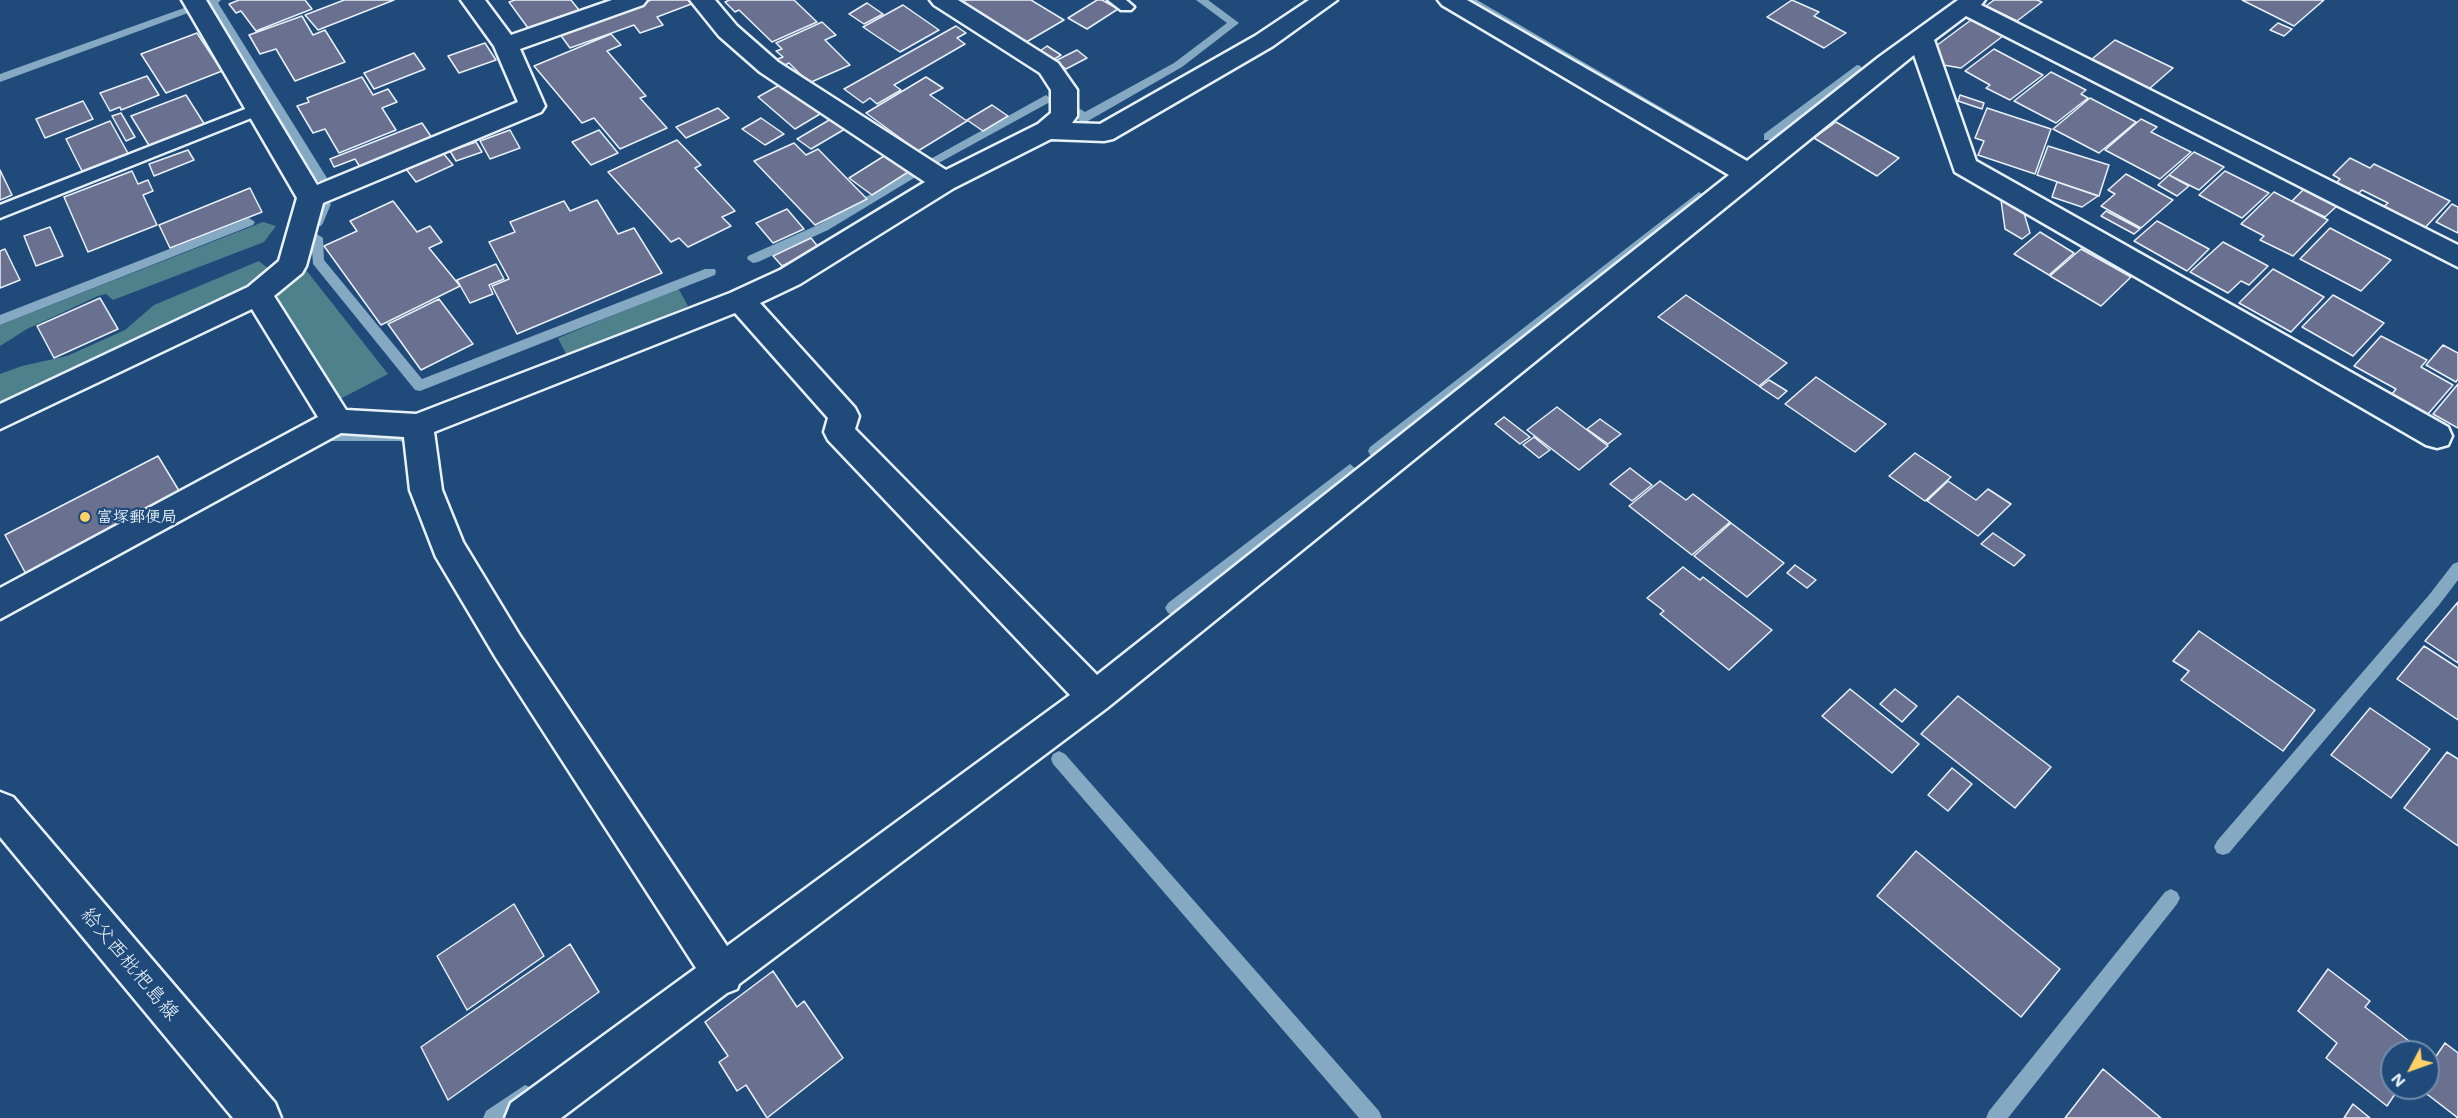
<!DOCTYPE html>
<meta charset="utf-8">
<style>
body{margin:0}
#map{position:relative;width:2458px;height:1118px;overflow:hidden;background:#1f4a7a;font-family:Mali,sans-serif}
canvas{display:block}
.north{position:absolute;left:2380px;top:1040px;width:60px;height:60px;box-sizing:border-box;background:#1f4a7a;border:2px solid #6f8dac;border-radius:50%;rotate:229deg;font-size:16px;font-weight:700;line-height:24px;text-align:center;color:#e8f1f8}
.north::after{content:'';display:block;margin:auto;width:21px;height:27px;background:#ffd166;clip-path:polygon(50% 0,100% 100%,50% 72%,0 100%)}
</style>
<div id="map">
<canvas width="2458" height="1118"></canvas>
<div class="north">N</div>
</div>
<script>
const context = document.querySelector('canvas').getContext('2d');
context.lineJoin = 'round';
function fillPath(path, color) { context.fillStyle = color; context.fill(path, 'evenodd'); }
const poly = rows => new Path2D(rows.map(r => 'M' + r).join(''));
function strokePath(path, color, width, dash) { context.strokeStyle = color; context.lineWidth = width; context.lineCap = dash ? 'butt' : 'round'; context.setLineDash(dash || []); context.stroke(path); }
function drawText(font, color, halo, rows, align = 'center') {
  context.font = font + ' Mali,"Klee One",sans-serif'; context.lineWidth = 4.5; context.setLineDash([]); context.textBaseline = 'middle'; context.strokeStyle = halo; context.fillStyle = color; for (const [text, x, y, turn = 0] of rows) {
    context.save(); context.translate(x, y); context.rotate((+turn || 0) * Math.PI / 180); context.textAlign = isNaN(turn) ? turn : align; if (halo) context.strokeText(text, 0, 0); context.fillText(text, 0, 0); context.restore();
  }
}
fillPath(poly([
 [263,222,276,226,264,242,113,300,106,294,98,296,27,329,0,346,0,325],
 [259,261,271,271,245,292,0,408,0,374,22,366,67,356,125,330,154,305],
 [306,270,388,374,340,399,277,301,282,284],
 [678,288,688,306,567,356,558,338]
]), '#4f818d');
fillPath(poly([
 [208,0,221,0,218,3,327,178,325,181,317,181,207,2,208,0],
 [1196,0,1208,0,1239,23,1182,67,1088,121,1080,121,1071,113,1069,110,1075,106,1085,112,1174,63,1227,23,1196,0],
 [1464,0,1477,0,1734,150,1728,154,1724,153,1464,0],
 [184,8,188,9,188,13,0,82,0,74,184,8],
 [1857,65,1861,66,1861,72,1772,140,1764,140,1764,134,1857,65],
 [1046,95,1052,99,1050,102,935,165,927,165,925,162,1046,95],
 [915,168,921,172,919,175,828,230,758,262,753,263,747,259,748,256,820,224,915,168],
 [1699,192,1705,196,1703,199,1380,455,1370,455,1368,451,1370,447,1699,192],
 [325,200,331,204,323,223,321,226,313,226,311,223,319,204,325,200],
 [249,218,255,222,253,225,0,325,0,315,249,218],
 [317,234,323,238,324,260,422,379,705,269,715,269,716,272,715,275,420,391,415,390,313,264,311,238,317,234],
 [332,431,403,431,415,440,408,445,400,441,332,441,325,436,332,431],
 [1350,464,1357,470,1355,474,1178,613,1173,615,1168,613,1165,608,1168,603,1350,464],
 [2458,562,2458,580,2439,605,2229,853,2223,855,2217,853,2214,847,2217,841,2429,595,2453,564,2458,562],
 [1059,751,1065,754,1379,1111,1382,1118,1359,1118,1053,764,1051,759,1053,754,1059,751],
 [2171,889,2177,892,2180,898,2177,904,2008,1118,1986,1118,1989,1111,2165,892,2171,889],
 [525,1085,532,1088,535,1095,532,1102,509,1118,483,1118,486,1111,525,1085]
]), '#85a9c3');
const building = poly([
 [239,0,305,0,312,9,256,31,241,11,236,13,229,4,239,0],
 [344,0,394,0,318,30,305,15,344,0],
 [515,0,571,0,579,10,528,28,509,2,515,0],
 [651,0,691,0,694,3,657,17,663,25,640,33,634,25,570,48,559,33,651,0],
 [794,0,817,22,772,42,739,10,735,12,725,2,729,0,794,0],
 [966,0,1031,0,1064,20,1023,44,959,4,966,0],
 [1097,0,1102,0,1118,9,1087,29,1068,18,1097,0],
 [1792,0,1819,12,1814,16,1846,33,1824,48,1767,17,1792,0],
 [1994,0,2037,0,2042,2,2017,21,1986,6,1994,0],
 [2242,0,2324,0,2294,26,2242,0],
 [867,3,883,14,864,24,849,14,867,3],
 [903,5,939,30,900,52,863,27,903,5],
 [302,16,313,35,325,30,345,62,295,81,276,49,260,54,249,35,302,16],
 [1971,20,2003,36,1961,68,1943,65,1936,46,1971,20],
 [822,22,836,35,825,40,850,65,809,83,789,63,781,67,775,60,783,57,776,51,782,49,776,43,822,22],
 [2278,23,2292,29,2284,36,2270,30,2278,23],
 [956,26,966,33,957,38,965,44,894,85,901,90,877,104,870,98,863,103,844,89,956,26],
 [197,33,222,71,166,93,141,54,197,33],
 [611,34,621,45,607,51,646,96,640,98,667,128,620,149,594,118,582,123,534,66,611,34],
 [2115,40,2173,68,2149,89,2092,59,2115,40],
 [485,43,496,60,459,73,448,56,485,43],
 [1047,46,1061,55,1051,61,1037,53,1047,46],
 [1994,49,2043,75,2010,100,1986,88,1990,85,1965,71,1994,49],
 [1077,50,1087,58,1066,69,1055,61,1077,50],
 [414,53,425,69,374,89,364,73,414,53],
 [2051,72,2086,90,2081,94,2088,98,2056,123,2014,101,2051,72],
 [147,76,159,95,121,110,120,107,110,111,100,93,147,76],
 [362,77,373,95,388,89,397,102,382,108,396,130,339,153,325,129,313,133,297,106,309,102,307,98,362,77],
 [926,77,943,88,930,95,967,121,918,151,866,113,926,77],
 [783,83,825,111,795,129,758,97,783,83],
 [186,95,205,125,150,147,131,116,186,95],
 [1960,95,1984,103,1982,109,1958,101,1960,95],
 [2090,98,2136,122,2099,153,2053,129,2090,98],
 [83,101,93,119,45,138,36,119,83,101],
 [992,105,1008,116,983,131,967,120,992,105],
 [718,108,729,118,686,138,676,127,718,108],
 [1987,108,2051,129,2035,174,1978,155,1984,141,1975,138,1987,108],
 [121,113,135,137,126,141,112,116,121,113],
 [836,116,850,126,811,149,797,139,836,116],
 [761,118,784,134,765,145,742,129,761,118],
 [2141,119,2157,127,2151,132,2191,152,2160,179,2105,150,2141,119],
 [110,121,129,155,83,173,66,139,110,121],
 [1836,122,1899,158,1877,176,1814,138,1836,122],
 [422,123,434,141,362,170,355,159,334,167,330,159,422,123],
 [510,130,520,148,490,159,480,141,510,130],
 [599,130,618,153,591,165,572,142,599,130],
 [677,140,701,165,695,168,735,211,722,217,731,226,688,247,679,238,671,242,608,172,677,140],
 [476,142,482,152,456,161,450,151,476,142],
 [794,143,806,155,818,149,867,199,815,225,754,161,794,143],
 [2048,146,2109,165,2099,196,2037,175,2048,146],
 [188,150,194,160,154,176,149,164,188,150],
 [892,151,916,167,872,195,849,178,892,151],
 [2194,152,2224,167,2199,190,2169,175,2194,152],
 [443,153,453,165,416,182,406,169,443,153],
 [2350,158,2370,168,2374,164,2450,201,2420,233,2382,208,2388,203,2362,190,2358,194,2336,183,2340,179,2333,175,2350,158],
 [0,170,12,195,0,200,0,170],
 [132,171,138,184,148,180,153,191,143,195,157,225,88,252,64,197,132,171],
 [2225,171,2269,193,2242,218,2199,195,2225,171],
 [2126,174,2173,200,2141,228,2101,206,2115,194,2108,190,2126,174],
 [2169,175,2189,186,2177,196,2158,185,2169,175],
 [2057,182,2098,196,2082,207,2052,197,2057,182],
 [250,188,262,212,170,248,159,225,250,188],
 [2305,188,2338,205,2325,217,2292,201,2305,188],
 [2274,192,2328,220,2293,256,2260,240,2264,236,2241,224,2274,192],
 [597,200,618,234,634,228,662,273,517,334,492,286,509,279,489,242,515,232,510,222,564,201,570,211,597,200],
 [2001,200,2024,213,2030,233,2022,239,2005,229,2001,200],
 [393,201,417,232,430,226,442,242,429,248,460,286,381,325,324,246,357,231,350,221,393,201],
 [2452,204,2458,207,2458,233,2436,222,2452,204],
 [787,209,804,229,773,243,756,223,787,209],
 [2106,211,2140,229,2134,234,2101,216,2106,211],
 [2157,221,2209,249,2187,271,2134,241,2157,221],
 [50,227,63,256,36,266,24,236,50,227],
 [2330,228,2391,260,2361,291,2300,259,2330,228],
 [2040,232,2074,253,2049,275,2014,254,2040,232],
 [811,238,819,248,782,266,773,256,811,238],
 [2223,242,2268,266,2249,285,2241,281,2228,293,2190,272,2223,242],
 [5,249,20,280,0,288,0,251,5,249],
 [2081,249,2131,277,2101,306,2050,276,2081,249],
 [496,264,504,279,489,285,493,294,470,303,457,280,496,264],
 [2273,269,2324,297,2291,332,2239,303,2273,269],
 [1686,295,1787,363,1759,386,1658,317,1686,295],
 [2333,295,2384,323,2353,356,2302,327,2333,295],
 [100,298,118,329,54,358,37,326,100,298],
 [439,299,473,344,421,370,388,324,439,299],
 [2381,336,2427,360,2421,367,2453,385,2428,414,2392,394,2396,389,2354,366,2381,336],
 [2443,345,2458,353,2458,379,2456,382,2426,365,2443,345],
 [1816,377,1886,424,1855,452,1785,404,1816,377],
 [1769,380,1787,391,1778,399,1760,387,1769,380],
 [2458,384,2458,428,2433,414,2458,384],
 [1557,407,1608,446,1579,470,1527,430,1557,407],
 [1504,417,1530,437,1520,444,1495,424,1504,417],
 [1600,419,1621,434,1608,444,1587,429,1600,419],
 [1534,437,1550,450,1539,458,1523,445,1534,437],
 [1915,453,1951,477,1925,501,1889,476,1915,453],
 [158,456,181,494,27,576,5,535,158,456],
 [1630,468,1652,485,1632,501,1610,484,1630,468],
 [1660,481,1686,500,1693,494,1730,522,1692,555,1629,506,1660,481],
 [1948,481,1976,500,1988,489,2011,504,1978,536,1927,501,1948,481],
 [1731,523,1784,563,1747,597,1694,556,1731,523],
 [1993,533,2025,555,2014,566,1981,544,1993,533],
 [1795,565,1816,580,1807,588,1787,573,1795,565],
 [1683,567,1700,580,1703,577,1772,630,1729,670,1660,614,1664,611,1647,598,1683,567],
 [2458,602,2458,663,2425,641,2458,602],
 [2199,631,2315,710,2283,751,2181,680,2189,671,2173,661,2199,631],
 [2424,646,2458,668,2458,720,2397,679,2424,646],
 [1850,689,1919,744,1892,773,1822,716,1850,689],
 [1895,689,1917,706,1902,722,1880,704,1895,689],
 [1958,696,2051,767,2015,808,1921,734,1958,696],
 [2370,708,2430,749,2391,798,2331,755,2370,708],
 [2447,752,2458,759,2458,846,2404,808,2447,752],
 [1952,768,1972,784,1948,811,1928,795,1952,768],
 [1916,851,2060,969,2021,1017,1877,896,1916,851],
 [514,904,544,956,467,1010,437,956,514,904],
 [570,944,599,992,448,1100,421,1047,570,944],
 [2328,969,2370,1001,2365,1007,2422,1051,2392,1052,2392,1088,2399,1088,2387,1106,2326,1058,2337,1043,2298,1011,2328,969],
 [773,971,797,1007,804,1001,843,1058,767,1118,746,1085,737,1091,719,1062,728,1056,705,1022,773,971],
 [2445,1043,2458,1053,2458,1118,2419,1088,2428,1088,2428,1068,2445,1043],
 [2103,1069,2161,1118,2065,1118,2103,1069],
 [2353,1104,2370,1118,2344,1118,2353,1104]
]);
fillPath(building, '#6a708f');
strokePath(building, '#e8f1f8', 1.5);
const lane = poly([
 [1108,0,1126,0,1134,7,1131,10,1121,10,1108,0],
 [258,104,264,105,266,109,264,113,0,218,0,205,258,104]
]);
const street = poly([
 [182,0,206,0,317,185,518,102,494,46,461,0,485,0,511,35,612,0,647,0,643,5,520,49,545,106,541,112,323,203,306,266,302,273,274,296,346,410,416,414,730,293,780,270,925,182,760,72,719,36,690,0,715,0,737,26,778,62,946,170,1038,124,1051,113,1051,90,1040,73,934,5,930,0,958,0,1058,63,1077,90,1077,116,1072,123,1100,124,1255,36,1309,0,1337,0,1273,46,1113,139,1104,141,1051,139,954,188,800,284,760,303,855,408,859,416,855,429,1097,675,1729,175,1442,5,1438,0,1467,0,1747,161,1879,57,1958,0,1985,0,1981,5,2458,245,2458,267,1966,16,1934,40,1976,161,2448,427,2452,436,2448,445,2437,448,2426,445,1955,172,1914,55,1107,708,739,984,737,989,727,993,561,1118,505,1118,511,1103,696,968,496,658,436,557,410,490,404,437,341,433,0,619,0,588,318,417,252,309,0,429,0,404,248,287,279,261,297,198,182,0],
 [735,313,828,418,824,432,828,440,1070,695,727,946,520,636,463,542,442,490,434,432,735,313]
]);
const secondary = poly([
 [0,792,13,797,275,1103,281,1118,233,1118,0,837,0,792]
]);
strokePath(lane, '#e8f1f8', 5);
strokePath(street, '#e8f1f8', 5);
strokePath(secondary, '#e8f1f8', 5);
fillPath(lane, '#1f4a7a');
fillPath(street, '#1f4a7a');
fillPath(secondary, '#1f4a7a');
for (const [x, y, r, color] of [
 [85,517,6,"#ffd166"]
]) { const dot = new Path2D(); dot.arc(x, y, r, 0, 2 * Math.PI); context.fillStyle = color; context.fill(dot); strokePath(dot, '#1f4a7a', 2); }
drawText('bold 16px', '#e8f1f8', '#1f4a7a', [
 ["富塚郵便局",97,517]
], 'left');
drawText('20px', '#e8f1f8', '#1f4a7a', [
 ["給父西枇杷島線",130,964,50]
]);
</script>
